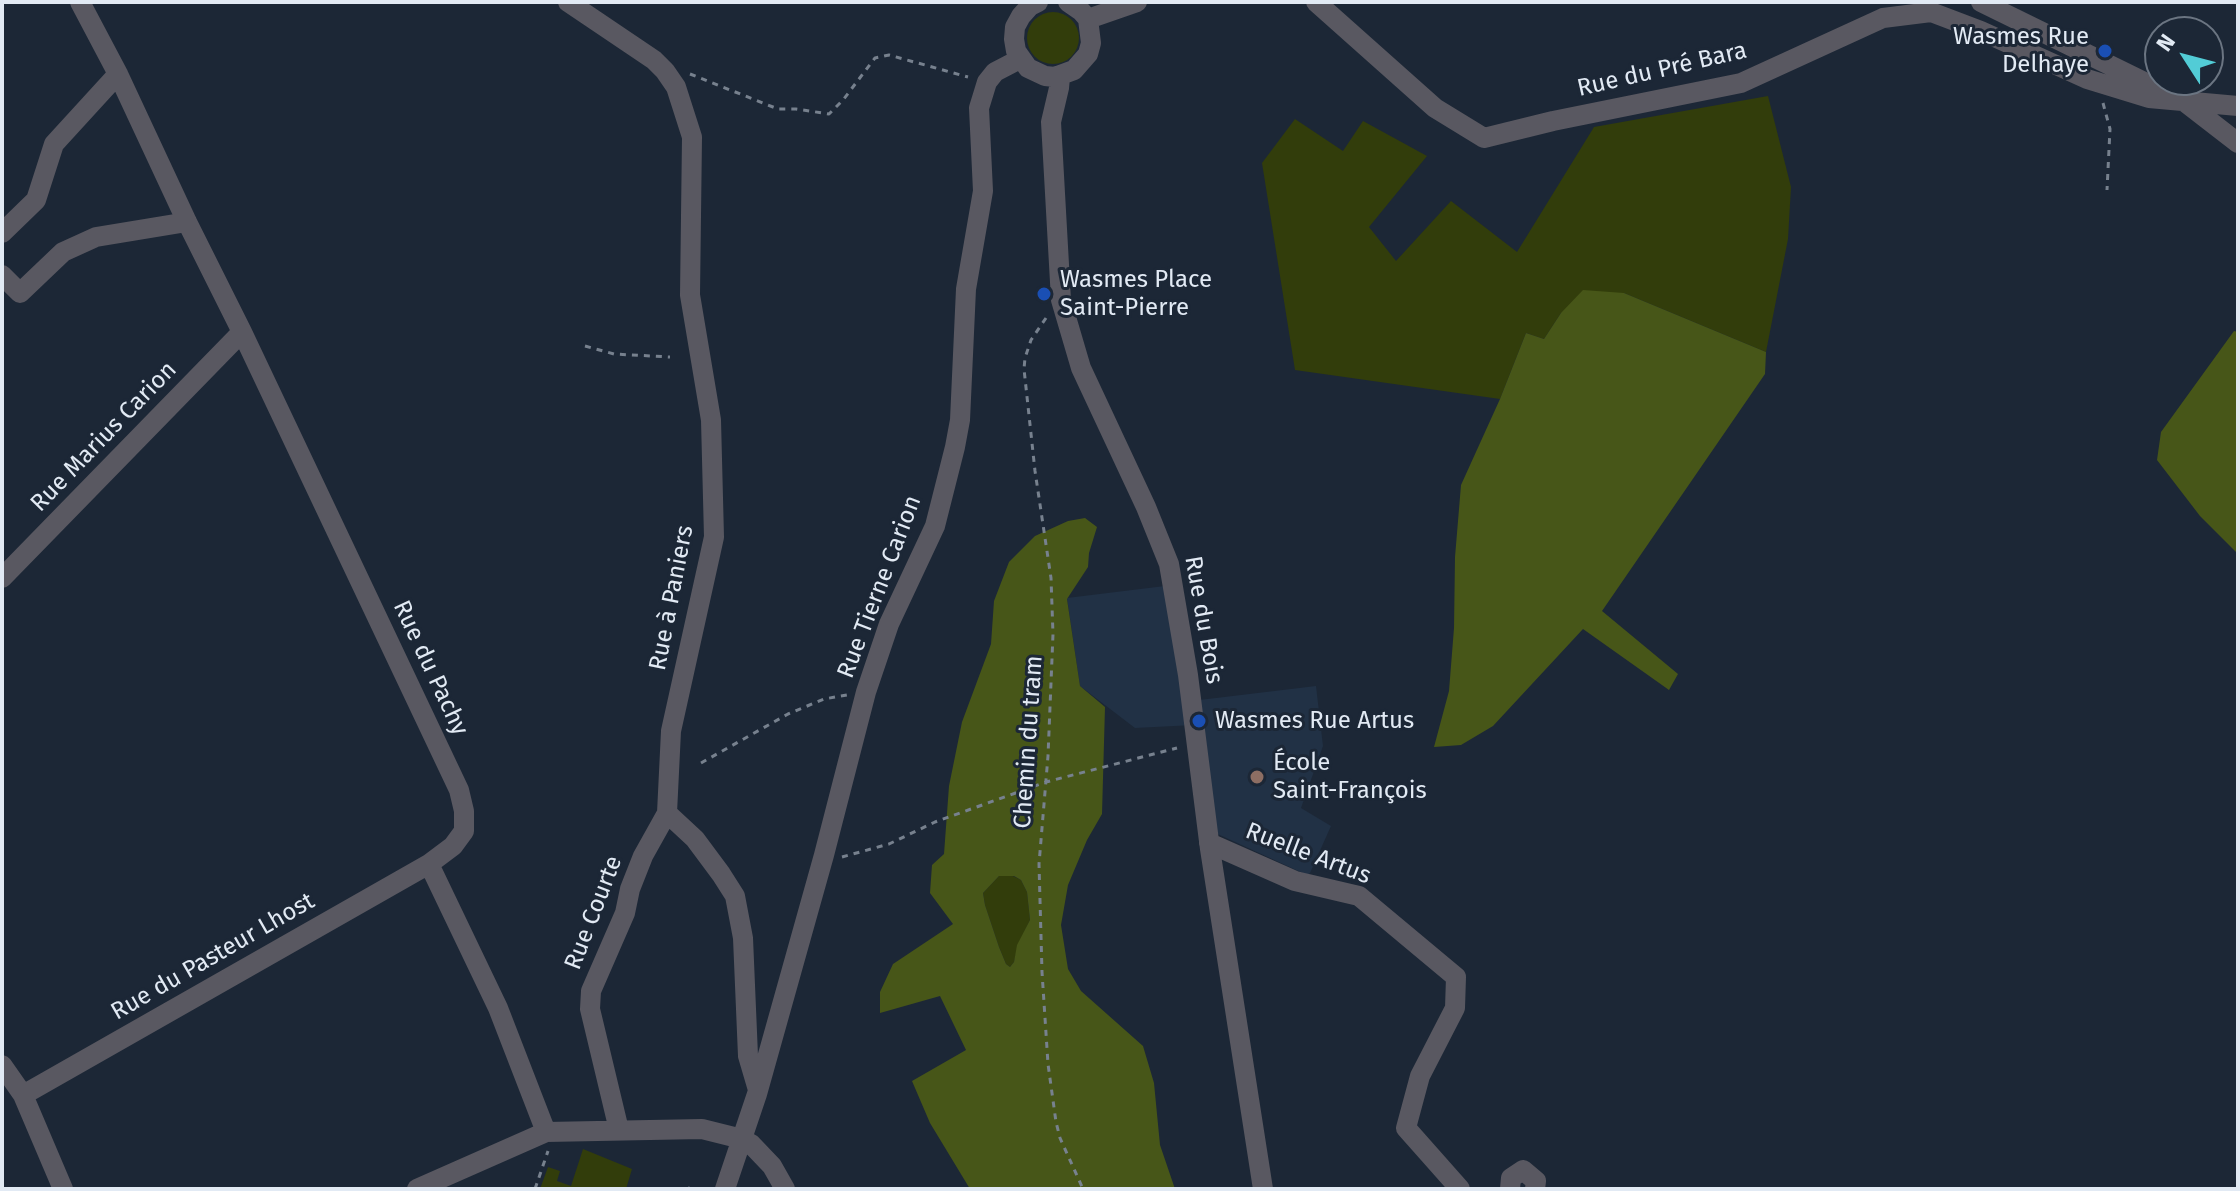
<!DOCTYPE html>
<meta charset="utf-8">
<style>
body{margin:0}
#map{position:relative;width:2240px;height:1191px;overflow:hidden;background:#1c2736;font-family:"Fira Sans",sans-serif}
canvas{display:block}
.frame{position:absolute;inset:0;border:4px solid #e2eaf4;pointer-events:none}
.north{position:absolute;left:2144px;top:16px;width:80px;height:80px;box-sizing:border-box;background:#1c2736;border:2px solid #6b7582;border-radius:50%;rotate:306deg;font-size:22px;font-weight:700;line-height:32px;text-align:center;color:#e2eaf4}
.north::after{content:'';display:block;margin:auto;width:28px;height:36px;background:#52ccd6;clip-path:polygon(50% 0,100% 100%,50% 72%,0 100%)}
</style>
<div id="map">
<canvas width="2240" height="1191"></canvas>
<div class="frame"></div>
<div class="north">N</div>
</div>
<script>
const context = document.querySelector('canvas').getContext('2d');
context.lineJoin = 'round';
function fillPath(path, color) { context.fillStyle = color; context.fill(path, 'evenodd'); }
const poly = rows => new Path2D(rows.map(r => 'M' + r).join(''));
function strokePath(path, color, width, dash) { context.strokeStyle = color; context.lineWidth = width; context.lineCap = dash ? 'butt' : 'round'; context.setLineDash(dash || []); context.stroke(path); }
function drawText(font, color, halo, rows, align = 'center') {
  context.font = font + ' "Fira Sans",sans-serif'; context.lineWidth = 6; context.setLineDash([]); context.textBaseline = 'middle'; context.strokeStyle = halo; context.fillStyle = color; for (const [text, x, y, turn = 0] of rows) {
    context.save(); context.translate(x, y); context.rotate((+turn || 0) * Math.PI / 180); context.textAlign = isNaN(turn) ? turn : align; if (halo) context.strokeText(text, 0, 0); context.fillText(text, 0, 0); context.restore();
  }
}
fillPath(poly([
 [1173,585,1191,701,1316,686,1323,746,1301,808,1331,826,1310,873,1307,875,1209,830,1194,725,1135,728,1080,686,1067,598]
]), '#213145');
fillPath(poly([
 '1027 38a26 26 0 1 1 52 0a26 26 0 1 1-52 0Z',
 [1768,96,1791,187,1788,239,1766,352,1624,293,1561,313,1544,339,1526,333,1500,399,1295,370,1262,163,1295,119,1343,151,1363,121,1427,156,1369,227,1396,261,1451,201,1517,252,1594,127],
 [999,876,1013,876,1021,880,1027,892,1030,920,1018,945,1014,962,1010,967,1006,964,999,947,985,905,983,893],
 [583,1149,632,1169,626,1189,540,1189,548,1167,560,1171,557,1181,571,1186]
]), '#323d0b');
fillPath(poly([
 [1583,290,1624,293,1766,352,1765,374,1602,611,1678,674,1669,690,1583,629,1493,726,1461,745,1434,747,1449,691,1454,628,1455,557,1461,485,1500,399,1526,333,1544,339,1561,313],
 [2234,331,2238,332,2238,554,2200,516,2157,460,2161,432],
 [1085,518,1097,527,1089,553,1088,567,1067,599,1080,686,1105,707,1102,814,1087,840,1068,885,1061,925,1068,969,1081,991,1143,1046,1154,1083,1160,1145,1175,1189,970,1189,930,1123,912,1081,966,1050,940,996,880,1013,880,992,893,964,953,924,930,893,932,865,944,854,949,786,962,722,991,644,994,601,1009,562,1035,536,1068,521],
 [999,876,1014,876,1021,880,1027,892,1030,920,1017,945,1014,962,1010,967,1006,964,999,947,985,905,983,893]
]), '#475618');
strokePath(poly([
 [690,74,778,109,796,109,829,114,843,100,875,58,889,55,968,77],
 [2103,103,2110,129,2107,190],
 [1046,318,1031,340,1025,358,1024,369,1035,471,1051,578,1053,634,1048,756,1039,864,1042,972,1048,1064,1056,1122,1060,1138,1083,1189],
 [585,346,614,354,670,357],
 [701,763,788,714,824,699,847,695],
 [842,857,889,844,935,822,1046,782,1177,748],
 [535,1189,548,1151],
 [689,1189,690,1187]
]), '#77818e', 3, [6, 6]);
strokePath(poly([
 [80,2,118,74,187,222,242,332,459,790,464,811,464,831,453,846,429,864,498,1008,546,1132],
 [568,2,654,60,665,71,676,87,692,137,690,295,711,420,714,537,671,731,667,813,695,839,721,874,735,896,743,938,748,1056,758,1090],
 [1038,2,1030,6,1021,16,1015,27,1014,39,1016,51,1028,68,1045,76,1055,77,1074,70,1088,54,1091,43,1088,19,1081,11,1068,2],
 [1316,2,1435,108,1484,138,1553,121,1741,83,1883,18,1931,12,1981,31,2087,79,2149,98,2238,106],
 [1981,2,2185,102,2238,143],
 [1088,19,1137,2],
 [1060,77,1059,88,1051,122,1061,300,1081,368,1146,507,1169,564,1188,675,1210,849,1263,1189],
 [2,233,36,200,54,144,118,74],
 [2,275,20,293,63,252,96,237,187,222],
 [2,578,242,332],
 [1209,843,1295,881,1359,896,1456,977,1455,1008,1420,1076,1406,1128,1460,1189],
 [2,1065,23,1095,63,1189],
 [23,1095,429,864],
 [619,1130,590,1009,591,991,625,913,630,889,643,856,667,813],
 [417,1189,546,1132,702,1129,742,1139,751,1144,772,1166,785,1189],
 [725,1189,757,1094,824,855,866,692,889,624,935,526,955,447,960,420,966,289,983,191,979,108,987,82,995,72,1020,59],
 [1510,1189,1511,1178,1523,1170,1536,1181,1535,1189]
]), '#595861', 20);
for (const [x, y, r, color] of [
 [2105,51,8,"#1a4fb4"],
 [1044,294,8,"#1a4fb4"],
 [1199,721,8,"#1a4fb4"],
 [1257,777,8,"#8d6e63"]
]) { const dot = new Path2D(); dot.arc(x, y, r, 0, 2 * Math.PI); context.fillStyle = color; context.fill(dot); strokePath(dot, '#1c2736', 3); }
drawText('24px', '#e2eaf4', '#1c2736', [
 ["Wasmes Rue",2089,37,"right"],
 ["Delhaye",2089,65,"right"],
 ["Wasmes Place",1060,280],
 ["Saint-Pierre",1060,308],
 ["Wasmes Rue Artus",1215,721],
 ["École",1273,763],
 ["Saint-François",1273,791]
], 'left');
drawText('24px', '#e2eaf4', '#1c2736', [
 ["Rue du Pré Bara",1662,70,-13],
 ["Rue Marius Carion",104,437,-46],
 ["Rue Tierne Carion",880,587,-69],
 ["Rue à Paniers",672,598,-79],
 ["Rue du Bois",1203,620,80],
 ["Rue du Pachy",430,668,65],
 ["Chemin du tram",1029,742,-86],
 ["Ruelle Artus",1308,854,21],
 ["Rue Courte",594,913,-69],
 ["Rue du Pasteur Lhost",213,957,-30]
]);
</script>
